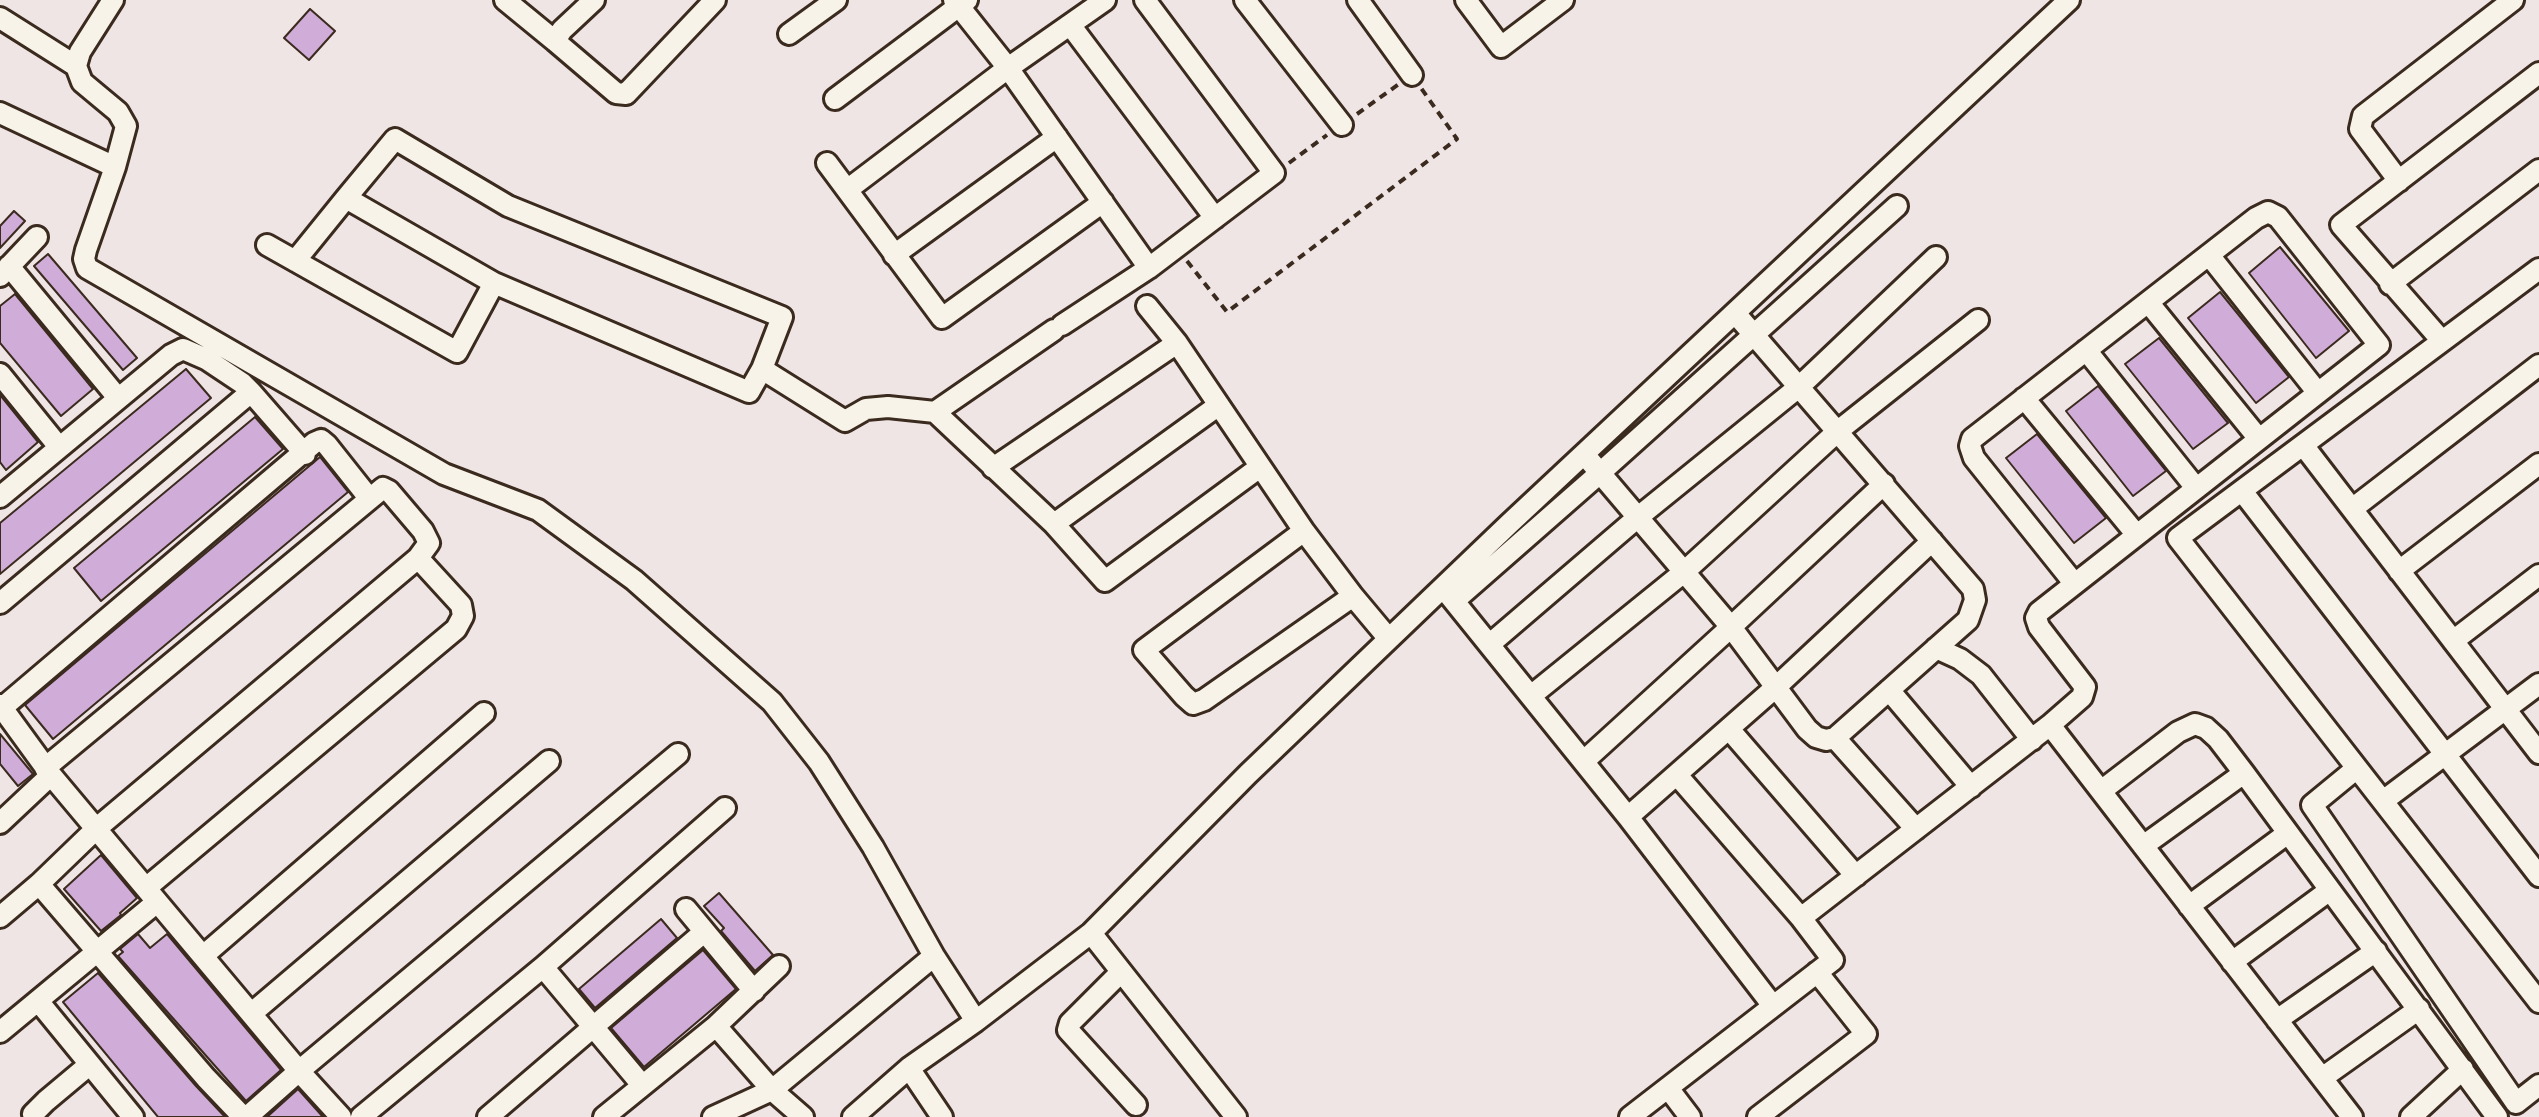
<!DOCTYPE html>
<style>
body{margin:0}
canvas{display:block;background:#efe5e5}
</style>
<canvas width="2539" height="1117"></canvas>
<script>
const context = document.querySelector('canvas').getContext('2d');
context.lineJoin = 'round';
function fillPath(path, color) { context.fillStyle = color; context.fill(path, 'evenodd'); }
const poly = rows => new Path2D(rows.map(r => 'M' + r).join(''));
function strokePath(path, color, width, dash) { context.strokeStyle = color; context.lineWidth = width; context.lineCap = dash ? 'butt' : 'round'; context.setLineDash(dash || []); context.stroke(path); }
const building = poly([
 [310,9,335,31,309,60,284,38,310,9],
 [14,211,25,221,0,248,0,226,14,211],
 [2280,247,2349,331,2316,358,2249,273,2280,247],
 [48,254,137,358,123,370,34,266,48,254],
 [2220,292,2289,377,2256,403,2188,318,2220,292],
 [15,294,93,389,61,416,0,343,0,306,15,294],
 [2159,338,2228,423,2193,449,2125,364,2159,338],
 [186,369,211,398,0,574,0,523,186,369],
 [2098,386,2166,471,2133,496,2066,411,2098,386],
 [0,395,38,442,6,470,0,462,0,395],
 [255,417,283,449,101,601,74,568,255,417],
 [2037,434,2106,518,2074,543,2006,458,2037,434],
 [320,457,348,492,53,739,25,705,320,457],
 [0,734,33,774,18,786,0,764,0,734],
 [101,855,137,898,120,913,121,915,101,931,64,889,101,855],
 [719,893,773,955,755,971,721,931,724,928,704,906,719,893],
 [661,919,677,938,595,1008,579,989,661,919],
 [138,934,150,948,167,934,281,1070,246,1101,118,956,123,952,120,949,138,934],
 [703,950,736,989,644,1067,611,1028,703,950],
 [98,973,196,1086,225,1117,158,1117,63,1002,98,973],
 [298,1089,323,1117,267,1117,298,1089]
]);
fillPath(building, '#d0add8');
strokePath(building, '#3b2a1e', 2);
const minor = poly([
 [113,0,80,52,76,66,82,82,118,112,126,126,115,167,86,250,84,259,87,268,444,474,538,510,634,580,772,702,819,762,873,847,934,956,976,1021],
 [505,0,555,41,562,30,594,0],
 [954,0,1008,68,1105,0],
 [1245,0,1342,125],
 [1358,0,1412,75],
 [1466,0,1501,47,1563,0],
 [0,18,76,66],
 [1071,26,1215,218],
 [789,34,836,0],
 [555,41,616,93,626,94,715,0],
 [835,99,967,0],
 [0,113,115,167],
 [827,163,942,318,1103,202],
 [2399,181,2360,129,2363,116,2513,0],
 [847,190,1008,68,1149,268],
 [267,245,457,352,494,283],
 [894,255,1057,137],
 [2209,255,2318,393],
 [295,261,346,198,395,139,508,206,782,317,762,369,749,392,494,283,346,198],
 [9,266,118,398],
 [2539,269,2178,538,2539,1002],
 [0,276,37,237],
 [2390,284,2539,170],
 [2148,302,2259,439],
 [1147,306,1177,343,1304,531,1353,596,1389,639],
 [1062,325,1149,268,1274,173,1145,0],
 [1054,330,935,412,1054,524,1105,581,1260,467],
 [2442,341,2341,225,2539,73],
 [2086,350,2196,488],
 [762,369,845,421,866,409,888,407,935,412],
 [0,374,59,447],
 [2024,398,2136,534],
 [2303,445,2539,753],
 [1584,454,1731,627,1807,729,1816,737,1826,740,1835,738,1968,620,1975,600,1973,589,1735,313],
 [993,468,1177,343],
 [2242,491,2539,876],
 [0,497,171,355,183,349,206,359,242,383,251,392],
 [2352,509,2539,365],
 [1054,524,1219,405],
 [1304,531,1144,650,1184,696,1193,704,1204,700,1353,596],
 [2399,571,2539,464],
 [1445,590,1628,817,1773,1006],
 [1454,601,1600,473,1897,206],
 [0,603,251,392,305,454],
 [2453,641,2539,575],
 [1490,644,1637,518,1800,386,1936,257],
 [1936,648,1960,659,1981,675,2032,740],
 [1889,690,1971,787],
 [1532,695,1684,572,1838,431,1978,320],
 [0,705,51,775,299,1071,341,1117],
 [2,708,314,443,321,440,327,445,369,498],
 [2050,725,2082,697,2085,687,2039,627,2036,618,2039,612,2379,345,2278,217,2268,212,2256,218,1972,439,1970,446,1974,458,2074,583],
 [1729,729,1856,876],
 [1835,738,1916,829],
 [1584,761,1731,627,1884,484],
 [2357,768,2312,805,2516,1103,2539,1085],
 [1677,775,1801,918],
 [2101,791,2178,732,2195,724,2206,728,2218,739,2244,773,2497,1117],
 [2383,801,2539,684],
 [1628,817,1776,687,1932,541],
 [0,823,51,775],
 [2143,846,2244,773],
 [39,884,206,1078,243,1117],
 [146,888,456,629,463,616,461,605,418,558],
 [2189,906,2288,833],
 [686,909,754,991],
 [0,917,39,884,97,828,418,558,429,543,423,531,389,491,383,488,45,768],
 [1091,933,1236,1117],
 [203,956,484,713],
 [2232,962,2330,890],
 [543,967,642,1085],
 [1121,972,1070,1023,1068,1030,1136,1105],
 [39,1002,133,1117],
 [252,1013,549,761],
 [2277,1020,2376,951],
 [716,1026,772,1090,803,1117],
 [0,1032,157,902],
 [909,1068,942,1117],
 [2322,1078,2419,1009],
 [1668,1088,1690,1117],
 [34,1117,33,1114,46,1101,89,1065],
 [247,1117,299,1071,678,754],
 [361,1117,543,967,725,808],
 [488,1117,704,932],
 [604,1117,716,1026,779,966],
 [713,1117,772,1090,934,956],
 [853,1117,909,1068,976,1021,1091,933,1248,774,1509,524,2069,0],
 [1630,1117,1833,960,1801,918,2050,725,2352,1117],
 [1758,1117,1866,1034,1817,972],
 [2411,1117,2463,1069]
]);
strokePath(minor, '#3b2a1e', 26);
strokePath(poly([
 [1357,114,1399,84],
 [1289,163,1327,135],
 [1187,261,1227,312,1457,139,1421,88]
]), '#3b2a1e', 4, [8, 6]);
strokePath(minor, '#f7f3e8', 20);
</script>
